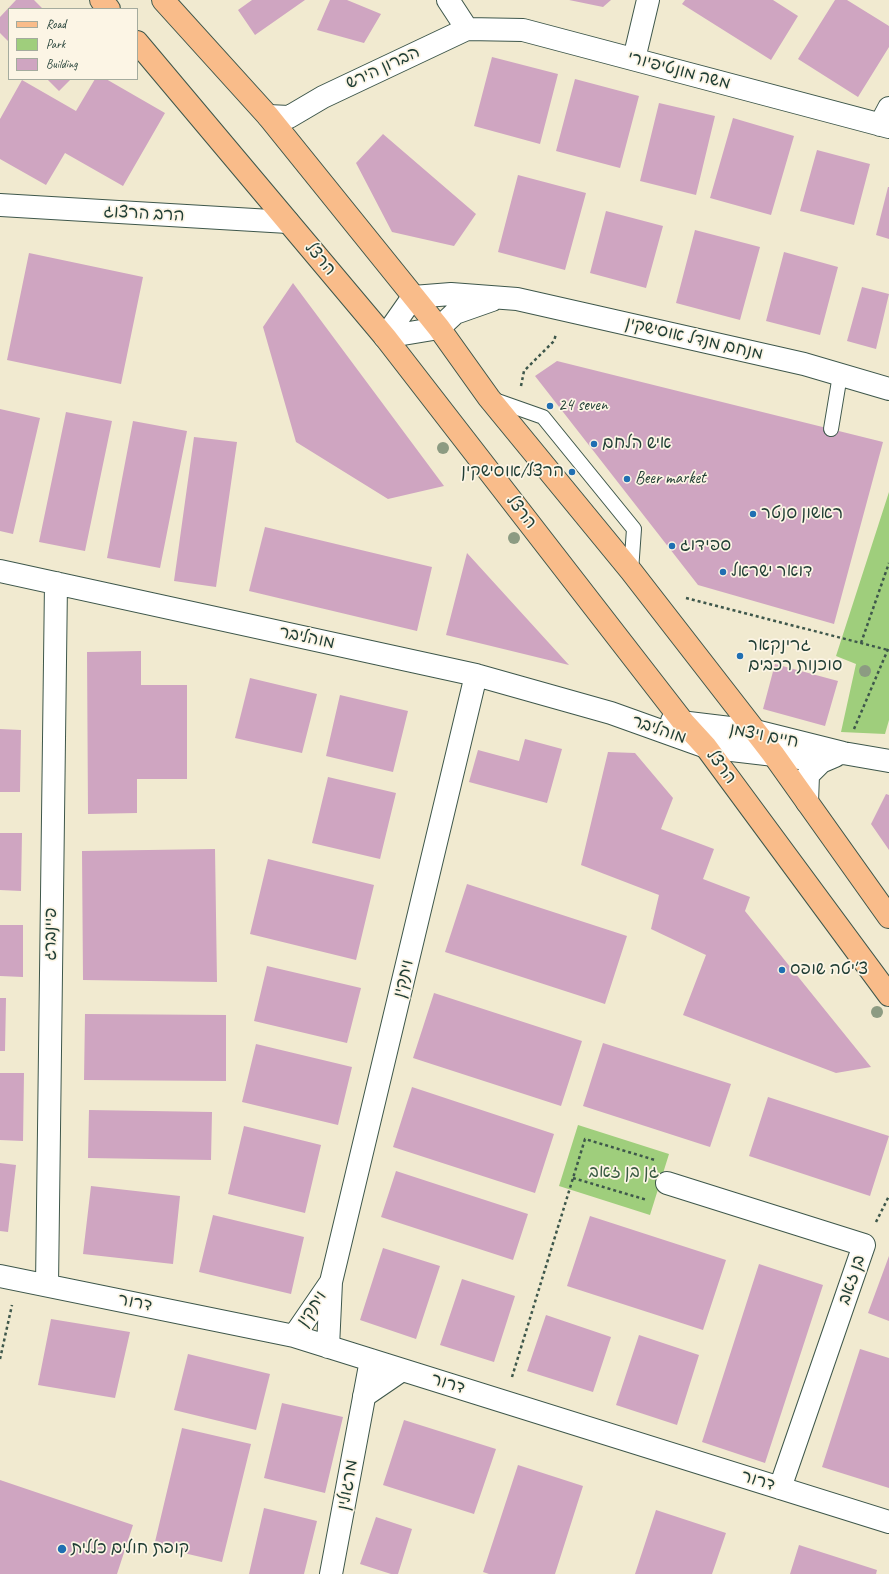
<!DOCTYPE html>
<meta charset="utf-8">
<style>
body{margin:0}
#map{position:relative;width:889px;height:1574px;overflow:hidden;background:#f1ead0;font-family:Caveat,sans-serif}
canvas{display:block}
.legend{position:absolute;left:8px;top:8px;width:130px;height:72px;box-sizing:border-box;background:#fcf5e5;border:1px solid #a4ab9e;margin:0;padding:5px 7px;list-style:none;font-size:12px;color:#1f3d34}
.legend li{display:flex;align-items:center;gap:8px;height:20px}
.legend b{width:20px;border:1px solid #a4ab9e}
</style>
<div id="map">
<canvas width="889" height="1574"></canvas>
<ul class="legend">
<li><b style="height:5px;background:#f9bc8a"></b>Road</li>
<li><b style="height:11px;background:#9fce7c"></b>Park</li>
<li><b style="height:11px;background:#cfa5c1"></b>Building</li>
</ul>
</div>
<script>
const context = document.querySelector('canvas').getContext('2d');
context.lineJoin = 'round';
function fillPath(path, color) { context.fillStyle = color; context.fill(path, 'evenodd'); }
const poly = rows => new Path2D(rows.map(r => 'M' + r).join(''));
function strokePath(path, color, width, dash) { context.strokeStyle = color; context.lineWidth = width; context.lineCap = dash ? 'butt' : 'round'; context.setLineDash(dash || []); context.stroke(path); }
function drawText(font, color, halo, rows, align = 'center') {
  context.font = font + ' Caveat,"Playpen Sans Hebrew",sans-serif'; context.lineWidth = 3.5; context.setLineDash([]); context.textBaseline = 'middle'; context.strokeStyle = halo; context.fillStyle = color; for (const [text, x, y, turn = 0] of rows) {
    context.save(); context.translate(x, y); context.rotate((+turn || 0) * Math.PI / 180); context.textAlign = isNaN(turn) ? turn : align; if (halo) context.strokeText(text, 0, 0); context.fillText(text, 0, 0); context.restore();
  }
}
fillPath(poly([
 [889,492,889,720,885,734,841,732,856,664,836,656],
 [578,1125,669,1154,650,1215,559,1186]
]), '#9fce7c');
fillPath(poly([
 [16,0,34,0,43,9,9,9,9,42,0,33,0,17],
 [252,0,305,0,255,35,238,10],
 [330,0,347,0,381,14,364,43,317,30],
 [569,0,611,0,603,7],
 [685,0,773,0,798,16,771,60,682,4],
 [835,0,847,0,889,26,889,47,858,97,798,59],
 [492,57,558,74,540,144,474,126],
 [47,79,71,79,59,91],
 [95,79,106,79,165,113,123,186,65,153,46,185,0,159,0,119,22,80,76,111],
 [575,79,639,96,620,168,556,151],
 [659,103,715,116,696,195,640,181],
 [733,118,794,136,771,215,710,198],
 [383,134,476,214,454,246,392,232,356,163],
 [817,150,870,164,854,225,800,211],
 [518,175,586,193,565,270,498,252],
 [888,187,889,187,889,239,876,235],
 [606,211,663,226,646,288,590,273],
 [695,230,760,247,740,320,676,303],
 [784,252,838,267,820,335,766,321],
 [29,253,143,277,121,384,7,360],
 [293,283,444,486,388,499,296,442,263,327],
 [862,287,889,294,876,349,847,341],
 [557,361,883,442,834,624,698,585,535,376],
 [0,409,40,418,13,534,0,531],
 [66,412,112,421,85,551,39,542],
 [133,421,187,431,160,568,107,558],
 [194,437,237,442,216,587,174,581],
 [265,527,432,567,417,631,249,591],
 [467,553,569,665,446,635],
 [141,651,141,685,187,685,187,779,137,779,137,813,88,814,87,652],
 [775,664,838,681,825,726,763,709],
 [250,678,317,694,302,753,235,738],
 [340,695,408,711,393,772,326,756],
 [0,729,21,730,20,792,0,792],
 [525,739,562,749,547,803,469,782,478,750,519,761],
 [608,752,635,753,673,798,661,829,714,849,703,879,750,897,745,911,871,1067,836,1073,683,1015,706,955,651,929,659,895,581,865],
 [328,777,396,793,380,859,312,843],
 [886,794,889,795,889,850,871,824],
 [0,833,22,833,21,891,0,890],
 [215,849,217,982,83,980,82,851],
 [268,859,374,885,356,960,250,934],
 [467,884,627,936,605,1004,445,952],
 [0,925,23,925,23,977,0,976],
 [267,966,361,988,347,1043,254,1021],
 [434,993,582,1041,561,1106,413,1058],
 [0,998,6,998,5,1051,0,1051],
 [85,1014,226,1015,226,1081,84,1080],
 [603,1043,731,1084,710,1147,583,1106],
 [256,1044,352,1067,338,1125,242,1102],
 [0,1073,24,1073,23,1141,0,1140],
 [412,1087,554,1134,535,1193,393,1147],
 [768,1097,889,1136,870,1196,749,1156],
 [89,1110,212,1112,211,1160,88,1158],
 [244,1126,321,1145,305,1213,228,1194],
 [0,1163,16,1165,8,1232,0,1231],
 [396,1171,528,1214,513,1260,381,1217],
 [91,1186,180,1196,173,1264,83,1254],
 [213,1215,304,1237,291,1294,199,1272],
 [590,1216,726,1260,703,1330,567,1286],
 [383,1248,440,1266,416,1339,360,1320],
 [889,1256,889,1321,868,1313],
 [759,1264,823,1285,765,1463,702,1442],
 [462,1279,515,1296,494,1362,440,1345],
 [546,1315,611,1337,593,1392,527,1371],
 [51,1319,130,1332,115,1398,38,1385],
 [639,1335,699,1355,677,1425,616,1405],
 [860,1349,889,1358,889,1488,822,1467],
 [188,1354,270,1374,256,1430,174,1410],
 [282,1403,343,1417,325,1493,264,1478],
 [404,1420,496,1449,474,1514,383,1485],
 [182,1428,251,1444,222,1562,154,1546],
 [518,1465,583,1486,555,1574,489,1574,483,1572],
 [0,1480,133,1525,117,1574,0,1574],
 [264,1508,317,1521,304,1574,249,1574],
 [656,1510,726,1533,712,1574,635,1574],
 [376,1517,412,1529,398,1574,391,1574,360,1564],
 [799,1545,877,1570,876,1574,790,1574]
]), '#cfa5c1');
const lane = poly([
 [492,399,543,417,634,529,631,571],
 [831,429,840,375]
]);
const street = poly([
 [448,0,467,29],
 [634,59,648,0],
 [268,116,289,117,323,97,467,29,523,30,889,127],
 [880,125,889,108],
 [0,205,288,222],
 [385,337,413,297,451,294,517,299,804,364,889,389],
 [385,337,439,328,455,313,492,300],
 [0,571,476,675,611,713,706,747,800,758,843,753],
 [672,721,755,731,843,753,889,761],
 [807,802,808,775,821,762,835,756],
 [667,1183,864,1245,780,1488],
 [0,1276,294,1336,889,1522],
 [47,1285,56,583],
 [294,1336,331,1282,476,675],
 [328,1347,331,1282],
 [364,1396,402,1370],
 [331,1574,371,1360]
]);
const primary = poly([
 [101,0,109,9],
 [163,0,268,116,439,328,489,398,631,571,773,754,889,917],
 [137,42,385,337,684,723,706,747,889,995]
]);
strokePath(lane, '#3e574b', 16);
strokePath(street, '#3e574b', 24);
strokePath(primary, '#3e574b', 24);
strokePath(poly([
 [521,386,524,371,554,341,556,334],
 [686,598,888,650],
 [861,643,889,563],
 [854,729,889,647],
 [573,1178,647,1200],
 [876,1222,889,1196],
 [0,1359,12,1305],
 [512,1377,585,1139,655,1160]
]), '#3e574b', 2.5, [3, 3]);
strokePath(lane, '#fff', 14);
strokePath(street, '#fff', 22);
strokePath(primary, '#f9bc8a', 22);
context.fillStyle = '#8c9b82';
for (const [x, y] of [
 [443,448],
 [514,538],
 [865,671],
 [877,1012]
]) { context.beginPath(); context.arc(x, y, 6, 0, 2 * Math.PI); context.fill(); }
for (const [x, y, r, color] of [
 [550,406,4,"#1f6fb2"],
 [594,444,4,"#1f6fb2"],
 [572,472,4,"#1f6fb2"],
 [627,479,4,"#1f6fb2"],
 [753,514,4,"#1f6fb2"],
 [672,546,4,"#1f6fb2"],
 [723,572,4,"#1f6fb2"],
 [740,656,4,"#1f6fb2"],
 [782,970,4,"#1f6fb2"],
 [62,1549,5,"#1f6fb2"]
]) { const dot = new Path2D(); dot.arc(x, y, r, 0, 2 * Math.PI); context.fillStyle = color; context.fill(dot); strokePath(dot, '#fcf5e5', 1.5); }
drawText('17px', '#1f3d34', '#fcf5e5', [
 ["הברון הירש",383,68,-25],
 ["משה מונטיפיורי",679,71,15],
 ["הרב הרצוג",144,214,3],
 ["הרצל",320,259,50],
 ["מנחם מנדל אוסישקין",694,339,13],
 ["הרצל",521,512,52],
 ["מוהליבר",307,638,12],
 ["מוהליבר",659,730,19],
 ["חיים ויצמן",764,736,11],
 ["הרצל",721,767,54],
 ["פיינברג",51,934,-89],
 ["ויתקין",404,979,-76],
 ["בן זאב",852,1280,-71],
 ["דרור",135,1303,11],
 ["ויתקין",312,1309,-56],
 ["דרור",448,1384,17],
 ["דרור",758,1481,17],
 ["מרגולין",348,1485,-80]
]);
drawText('17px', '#1f3d34', '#fcf5e5', [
 ["24 seven",558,406],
 ["איש הלחם",602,444],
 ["הרצל/אוסישקין",564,472,"right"],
 ["Beer market",635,479],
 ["ראשון סנטר",761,514],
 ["ספידוג",680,546],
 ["דואר ישראל",731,572],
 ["גרינקאר",748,646],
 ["סוכנות רכבים",748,666],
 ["צ׳יטה שופס",790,970],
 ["קופת חולים כללית",71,1549]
], 'left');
drawText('17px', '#395a42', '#fcf5e5', [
 ["גן בן זאב",624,1173]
]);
</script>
